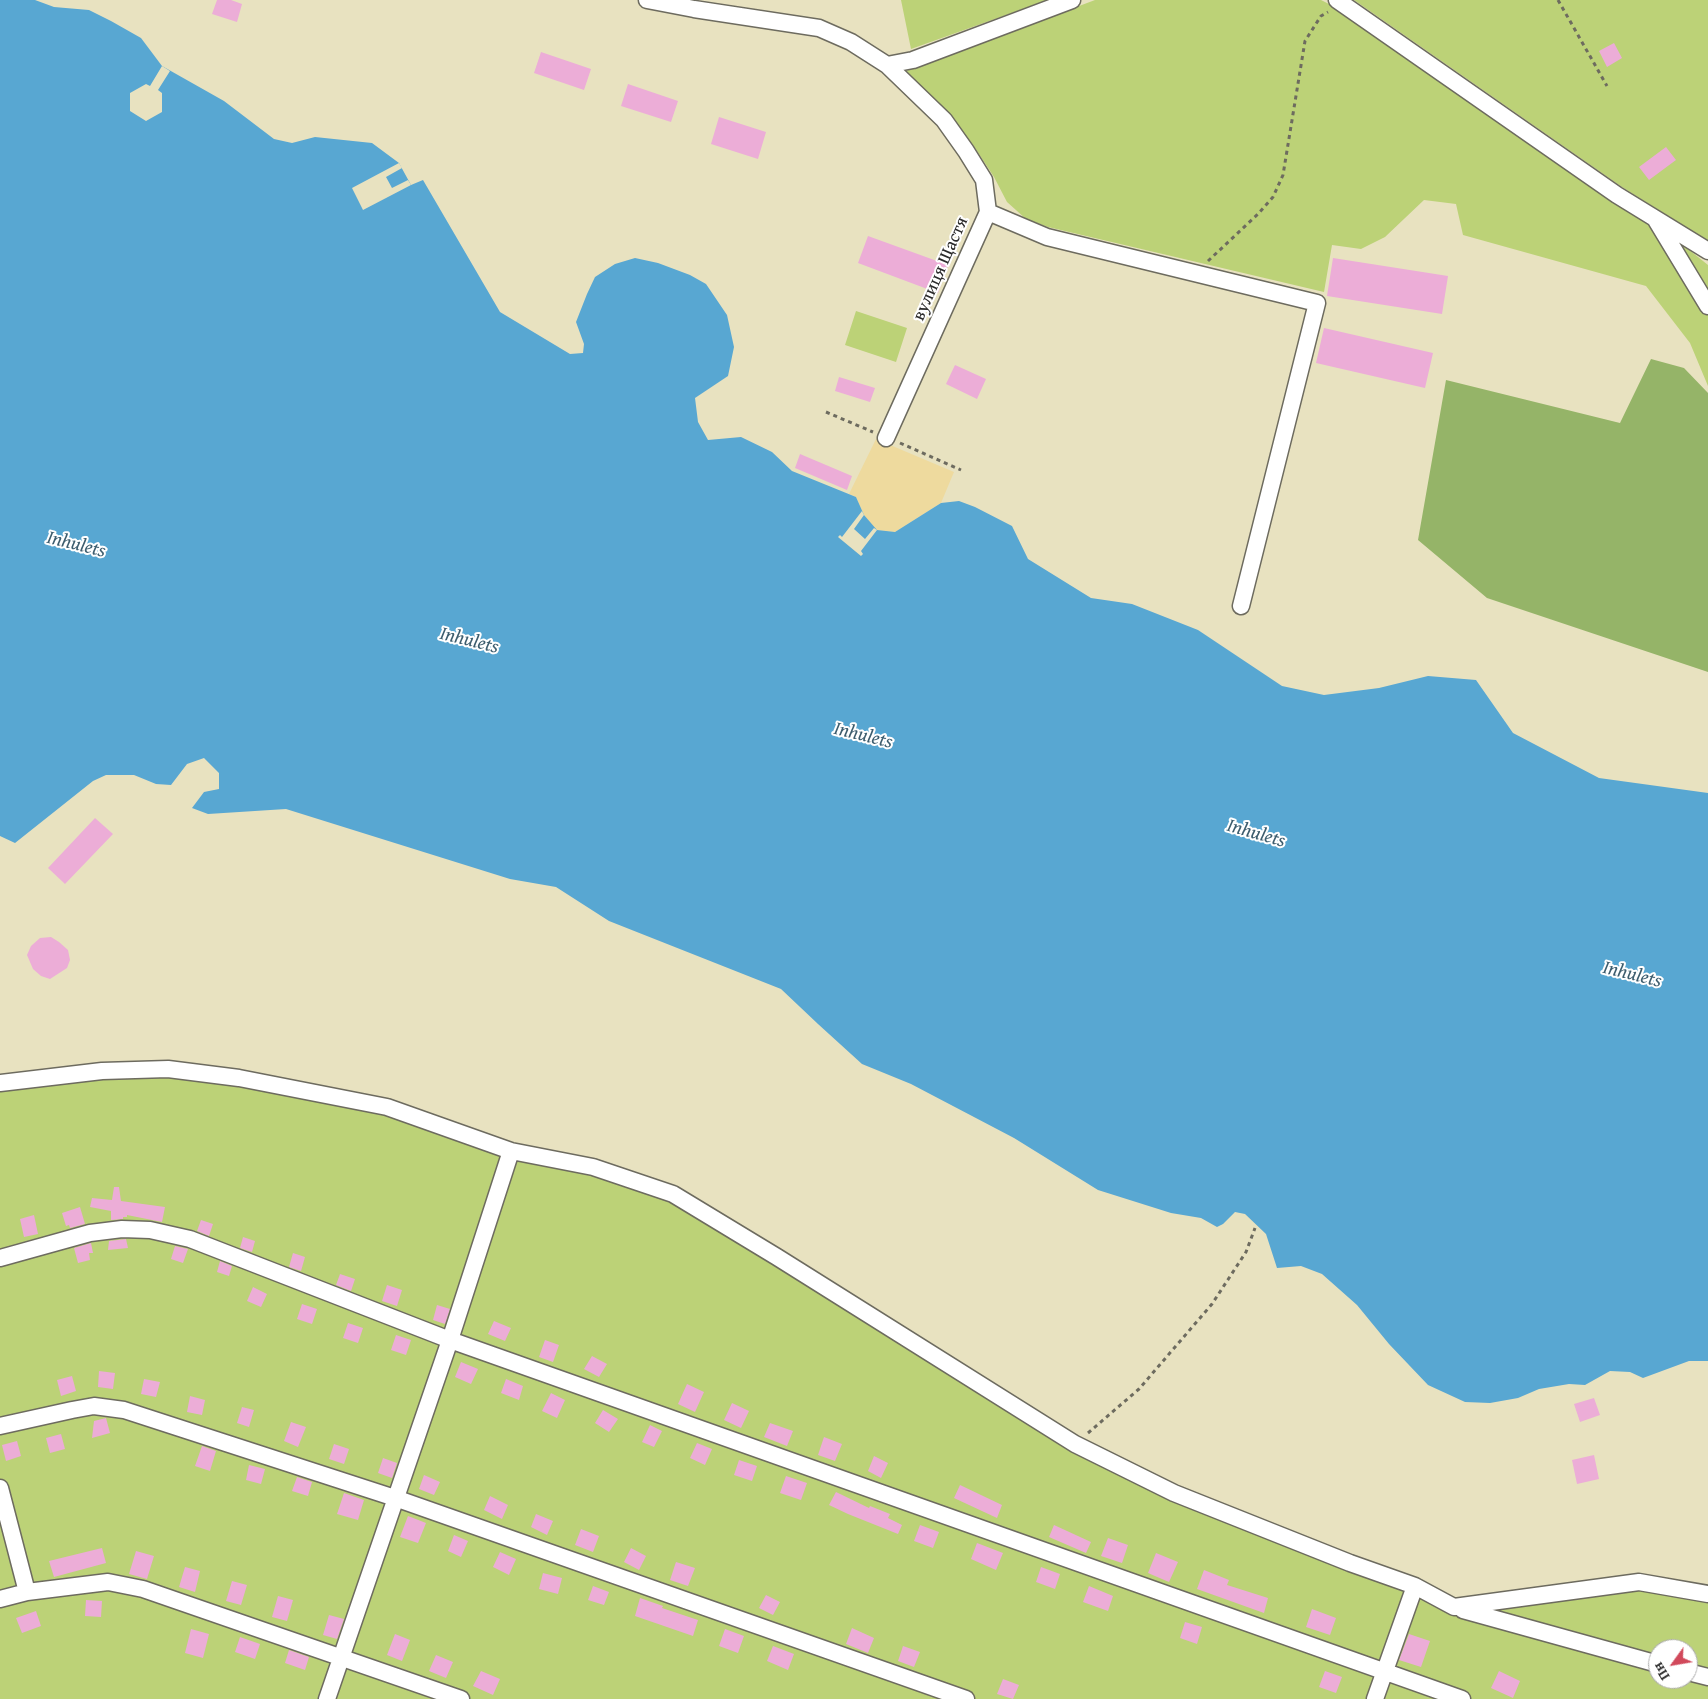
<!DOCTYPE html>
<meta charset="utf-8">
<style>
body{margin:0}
#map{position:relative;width:1708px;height:1699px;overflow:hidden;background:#e8e2c0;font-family:"Gentium Book Plus",serif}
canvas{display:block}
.north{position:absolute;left:1648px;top:1639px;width:50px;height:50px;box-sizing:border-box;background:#fff;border:1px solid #aaa;border-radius:50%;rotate:238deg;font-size:14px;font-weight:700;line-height:20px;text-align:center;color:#2b2b2b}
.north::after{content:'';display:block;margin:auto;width:18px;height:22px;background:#d1495b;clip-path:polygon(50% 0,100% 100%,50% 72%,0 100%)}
</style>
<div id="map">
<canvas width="1708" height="1699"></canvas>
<div class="north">Пн</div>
</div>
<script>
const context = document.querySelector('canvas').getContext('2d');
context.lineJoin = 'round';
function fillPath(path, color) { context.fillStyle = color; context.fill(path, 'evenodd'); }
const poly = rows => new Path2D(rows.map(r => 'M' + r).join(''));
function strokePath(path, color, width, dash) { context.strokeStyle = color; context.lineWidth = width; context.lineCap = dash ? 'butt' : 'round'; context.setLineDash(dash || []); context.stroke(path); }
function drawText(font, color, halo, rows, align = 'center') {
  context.font = font + ' "Gentium Book Plus",serif'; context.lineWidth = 4; context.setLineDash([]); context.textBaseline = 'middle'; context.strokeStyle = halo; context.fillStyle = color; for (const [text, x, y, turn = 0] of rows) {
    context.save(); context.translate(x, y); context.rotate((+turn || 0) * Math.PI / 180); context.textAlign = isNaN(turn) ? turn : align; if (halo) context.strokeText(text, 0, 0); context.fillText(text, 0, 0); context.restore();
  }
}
fillPath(poly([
 [901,0,1048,0,911,49],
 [1095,0,1321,0,1341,10,1612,200,1678,241,1708,265,1708,386,1690,343,1646,286,1463,235,1456,204,1424,200,1385,237,1361,249,1332,245,1324,292,1048,227,1026,219,1007,202,994,177,973,145,948,114,902,72,918,67],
 [1354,0,1708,0,1708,241,1622,187],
 [856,311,907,328,896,362,845,345],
 [168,1069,387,1107,673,1194,1075,1444,1454,1607,1639,1582,1708,1594,1708,1699,0,1699,0,1083],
 [1658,1649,1688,1649,1688,1679,1658,1679]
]), '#bcd277');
fillPath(poly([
 [1651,359,1684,368,1708,393,1708,672,1487,598,1418,540,1446,380,1620,423]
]), '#95b468');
fillPath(poly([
 [876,439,954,472,941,503,895,532,877,530,874,528,864,515,856,497,849,494]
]), '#eeda9e');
fillPath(poly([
 [0,0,35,0,54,7,89,10,111,21,141,38,162,66,224,101,274,139,292,143,315,137,372,143,399,163,411,185,423,180,500,312,570,354,583,353,584,344,576,322,587,294,595,277,615,264,635,258,658,263,690,275,706,284,727,315,734,347,728,376,695,398,698,422,708,440,741,437,772,452,792,471,856,497,864,515,877,530,895,532,941,503,959,501,975,507,1012,526,1028,559,1091,598,1132,604,1198,630,1282,686,1324,695,1379,688,1428,676,1476,680,1513,733,1599,778,1708,793,1708,1361,1689,1361,1643,1378,1630,1372,1610,1371,1585,1385,1569,1384,1539,1389,1518,1398,1490,1403,1465,1402,1428,1385,1389,1344,1357,1305,1322,1274,1301,1266,1277,1268,1266,1234,1245,1214,1235,1212,1223,1224,1217,1227,1201,1218,1171,1213,1098,1190,1014,1138,911,1084,862,1064,818,1024,781,989,609,921,556,887,510,879,286,809,208,814,192,808,204,792,219,789,219,773,204,758,187,764,171,785,156,784,134,775,106,775,93,781,15,843,0,836]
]), '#58a7d2');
fillPath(poly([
 [162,66,170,71,158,90,162,93,162,112,146,121,130,111,130,93,146,84,150,86],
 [399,163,402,168,386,177,392,188,408,180,411,185,363,210,352,188],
 [862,511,864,515,854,529,865,539,874,528,877,530,861,551,863,554,861,556,838,537,840,535,842,537]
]), '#e8e2c0');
fillPath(poly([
 [217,0,231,0,242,4,237,22,212,14],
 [1614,43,1622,58,1607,67,1599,51],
 [541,52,591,69,584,90,534,73],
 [628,84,678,101,671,122,621,106],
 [719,117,766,132,758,159,711,144],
 [1666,147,1676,160,1649,180,1639,167],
 [868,236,948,265,938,293,858,263],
 [1333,258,1448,276,1442,314,1327,296],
 [1324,328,1433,353,1425,388,1316,363],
 [955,365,986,379,977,399,946,384],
 [839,377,875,388,870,402,835,391],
 [800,454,852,476,847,490,795,468],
 [95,818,113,834,65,884,48,868],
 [51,937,59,942,68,950,70,960,67,968,50,979,41,976,33,969,27,955,31,946,40,938],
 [114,1187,119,1187,121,1201,165,1207,162,1222,127,1215,127,1217,123,1217,123,1219,111,1220,111,1211,90,1207,92,1198,112,1200],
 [80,1207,85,1224,70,1228,69,1225,66,1226,62,1213],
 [34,1215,38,1234,24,1237,20,1219],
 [201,1220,213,1224,209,1236,197,1231],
 [243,1237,255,1241,252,1252,240,1248],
 [126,1239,128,1248,108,1250,109,1241],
 [91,1243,93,1253,89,1253,90,1260,78,1263,74,1248],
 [175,1246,188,1249,183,1263,171,1259],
 [293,1253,305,1257,301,1271,289,1267],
 [220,1261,232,1266,229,1276,217,1272],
 [340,1274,355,1279,351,1291,336,1285],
 [387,1285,402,1290,397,1306,382,1301],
 [253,1287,267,1294,261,1307,247,1301],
 [302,1304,317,1309,312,1324,297,1319],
 [437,1305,450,1309,445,1324,433,1320],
 [494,1321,511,1328,505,1341,488,1334],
 [348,1323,363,1328,358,1343,343,1338],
 [396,1335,411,1340,406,1355,391,1350],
 [545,1340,559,1345,553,1362,539,1357],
 [592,1356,607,1364,599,1377,584,1369],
 [461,1362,478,1369,471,1384,455,1377],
 [99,1371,115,1373,113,1389,98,1387],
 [72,1376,76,1391,61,1396,57,1380],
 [144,1379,160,1382,156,1397,141,1394],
 [506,1379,523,1386,519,1400,501,1393],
 [687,1384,704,1392,695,1412,678,1404],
 [551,1393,565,1400,557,1418,542,1411],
 [190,1396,205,1400,202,1415,187,1412],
 [1594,1398,1600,1415,1580,1422,1574,1404],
 [732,1403,749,1411,741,1428,724,1420],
 [242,1407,254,1410,249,1427,237,1423],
 [603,1410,618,1419,609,1432,595,1423],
 [106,1418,110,1433,92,1438,94,1421],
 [291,1422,306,1427,298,1447,284,1441],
 [770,1423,793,1431,787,1446,764,1437],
 [650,1425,662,1431,654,1447,642,1442],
 [61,1434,65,1449,50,1453,46,1438],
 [824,1437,842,1444,835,1461,818,1455],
 [17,1441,21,1456,6,1461,2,1445],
 [697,1443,712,1449,705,1465,690,1458],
 [334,1444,349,1449,344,1464,329,1459],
 [202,1446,216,1451,210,1471,195,1466],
 [1594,1455,1599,1479,1577,1484,1572,1460],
 [874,1456,888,1463,881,1478,868,1471],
 [383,1458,397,1463,392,1478,378,1473],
 [739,1460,757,1466,752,1481,734,1475],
 [249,1465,265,1469,261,1484,246,1480],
 [424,1475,440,1482,434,1495,419,1489],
 [786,1476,807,1483,801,1500,780,1493],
 [297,1477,312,1482,308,1496,292,1491],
 [960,1485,1002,1505,997,1518,954,1498],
 [836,1492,869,1508,870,1506,890,1514,888,1518,902,1525,898,1534,848,1514,829,1505],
 [344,1493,364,1500,358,1520,337,1514],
 [490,1496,508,1505,502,1519,484,1510],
 [536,1514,553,1521,547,1535,531,1527],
 [408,1516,426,1523,418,1543,400,1537],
 [920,1525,939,1532,933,1548,914,1541],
 [1054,1525,1091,1542,1086,1553,1049,1537],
 [581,1529,599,1536,593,1552,575,1545],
 [454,1535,468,1541,461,1557,448,1551],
 [1108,1538,1128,1545,1122,1563,1101,1556],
 [977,1543,1003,1553,996,1570,971,1559],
 [102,1548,106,1563,54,1577,49,1561],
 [631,1548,646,1556,639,1570,624,1562],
 [136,1551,154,1556,147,1579,129,1574],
 [500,1552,516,1559,509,1575,493,1567],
 [1156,1553,1178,1562,1169,1582,1148,1573],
 [676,1562,695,1568,688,1586,670,1580],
 [185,1567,200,1571,195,1592,179,1587],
 [1041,1567,1060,1574,1055,1589,1036,1582],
 [1204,1570,1229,1580,1227,1585,1268,1598,1264,1613,1197,1589],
 [543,1573,562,1578,558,1594,539,1589],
 [232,1581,247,1585,241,1605,226,1601],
 [593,1586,609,1592,604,1605,588,1600],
 [1089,1586,1113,1596,1108,1611,1083,1602],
 [766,1595,780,1602,773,1615,759,1608],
 [278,1596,293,1600,287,1621,272,1617],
 [640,1598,663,1606,662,1608,698,1620,693,1636,635,1616],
 [86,1600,102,1601,101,1617,85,1616],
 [1312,1609,1336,1618,1330,1635,1306,1627],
 [36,1611,41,1626,22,1633,16,1618],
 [329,1615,344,1619,337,1639,323,1635],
 [1185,1622,1202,1627,1197,1644,1180,1638],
 [852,1628,874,1638,868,1653,846,1644],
 [191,1629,209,1634,203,1658,185,1653],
 [725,1629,744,1636,738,1653,719,1646],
 [395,1634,410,1640,402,1661,387,1655],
 [1409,1634,1430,1641,1421,1667,1399,1660],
 [240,1637,260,1644,255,1659,235,1652],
 [773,1646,794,1654,788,1670,767,1661],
 [903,1646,920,1652,914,1667,898,1661],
 [289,1650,309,1657,305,1670,285,1663],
 [436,1655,453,1662,446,1678,429,1671],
 [481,1671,500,1679,493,1695,473,1686],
 [1325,1671,1342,1677,1336,1693,1319,1687],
 [1499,1671,1520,1681,1513,1698,1491,1688],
 [1003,1679,1019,1685,1013,1699,997,1694]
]), '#ecadd7');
const minor = poly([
 [647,0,694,9,819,28,851,42,887,65,944,120,966,151,984,180,988,212,886,438],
 [1337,0,1617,195,1708,251],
 [887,65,913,60,1072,0],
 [988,212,1047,237,1317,303,1241,606],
 [1656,220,1708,306],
 [0,1083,102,1071,168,1069,239,1078,387,1107,511,1151,593,1167,673,1194,777,1257,1075,1444,1174,1493,1350,1563,1415,1586,1454,1607,1639,1582,1708,1594],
 [0,1258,90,1233,122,1229,150,1230,190,1239,450,1340,1462,1699],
 [0,1426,72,1410,94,1406,124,1410,395,1498,966,1699],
 [0,1488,27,1592],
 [0,1599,27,1592,108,1582,143,1589,461,1699],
 [1463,1610,1658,1664],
 [1688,1672,1708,1677],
 [327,1699,450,1340,511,1151],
 [1375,1699,1415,1586]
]);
strokePath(minor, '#6d6b5f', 19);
strokePath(poly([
 [1558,0,1607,86],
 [1208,261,1258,214,1273,197,1283,175,1305,41,1321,16,1328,12],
 [826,412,873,432],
 [900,443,961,470],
 [1088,1433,1139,1389,1212,1304,1246,1252,1255,1228]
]), '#6d6b5f', 3, [4, 4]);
strokePath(minor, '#fff', 16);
drawText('18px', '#2b2b2b', '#fff', [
 ["вулиця Щастя",941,269,-66]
]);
drawText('italic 19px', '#3d5d6e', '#fff', [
 ["Inhulets",76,545,14],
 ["Inhulets",469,641,14],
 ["Inhulets",863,736,14],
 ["Inhulets",1256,834,16],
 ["Inhulets",1632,975,14]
]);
</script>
